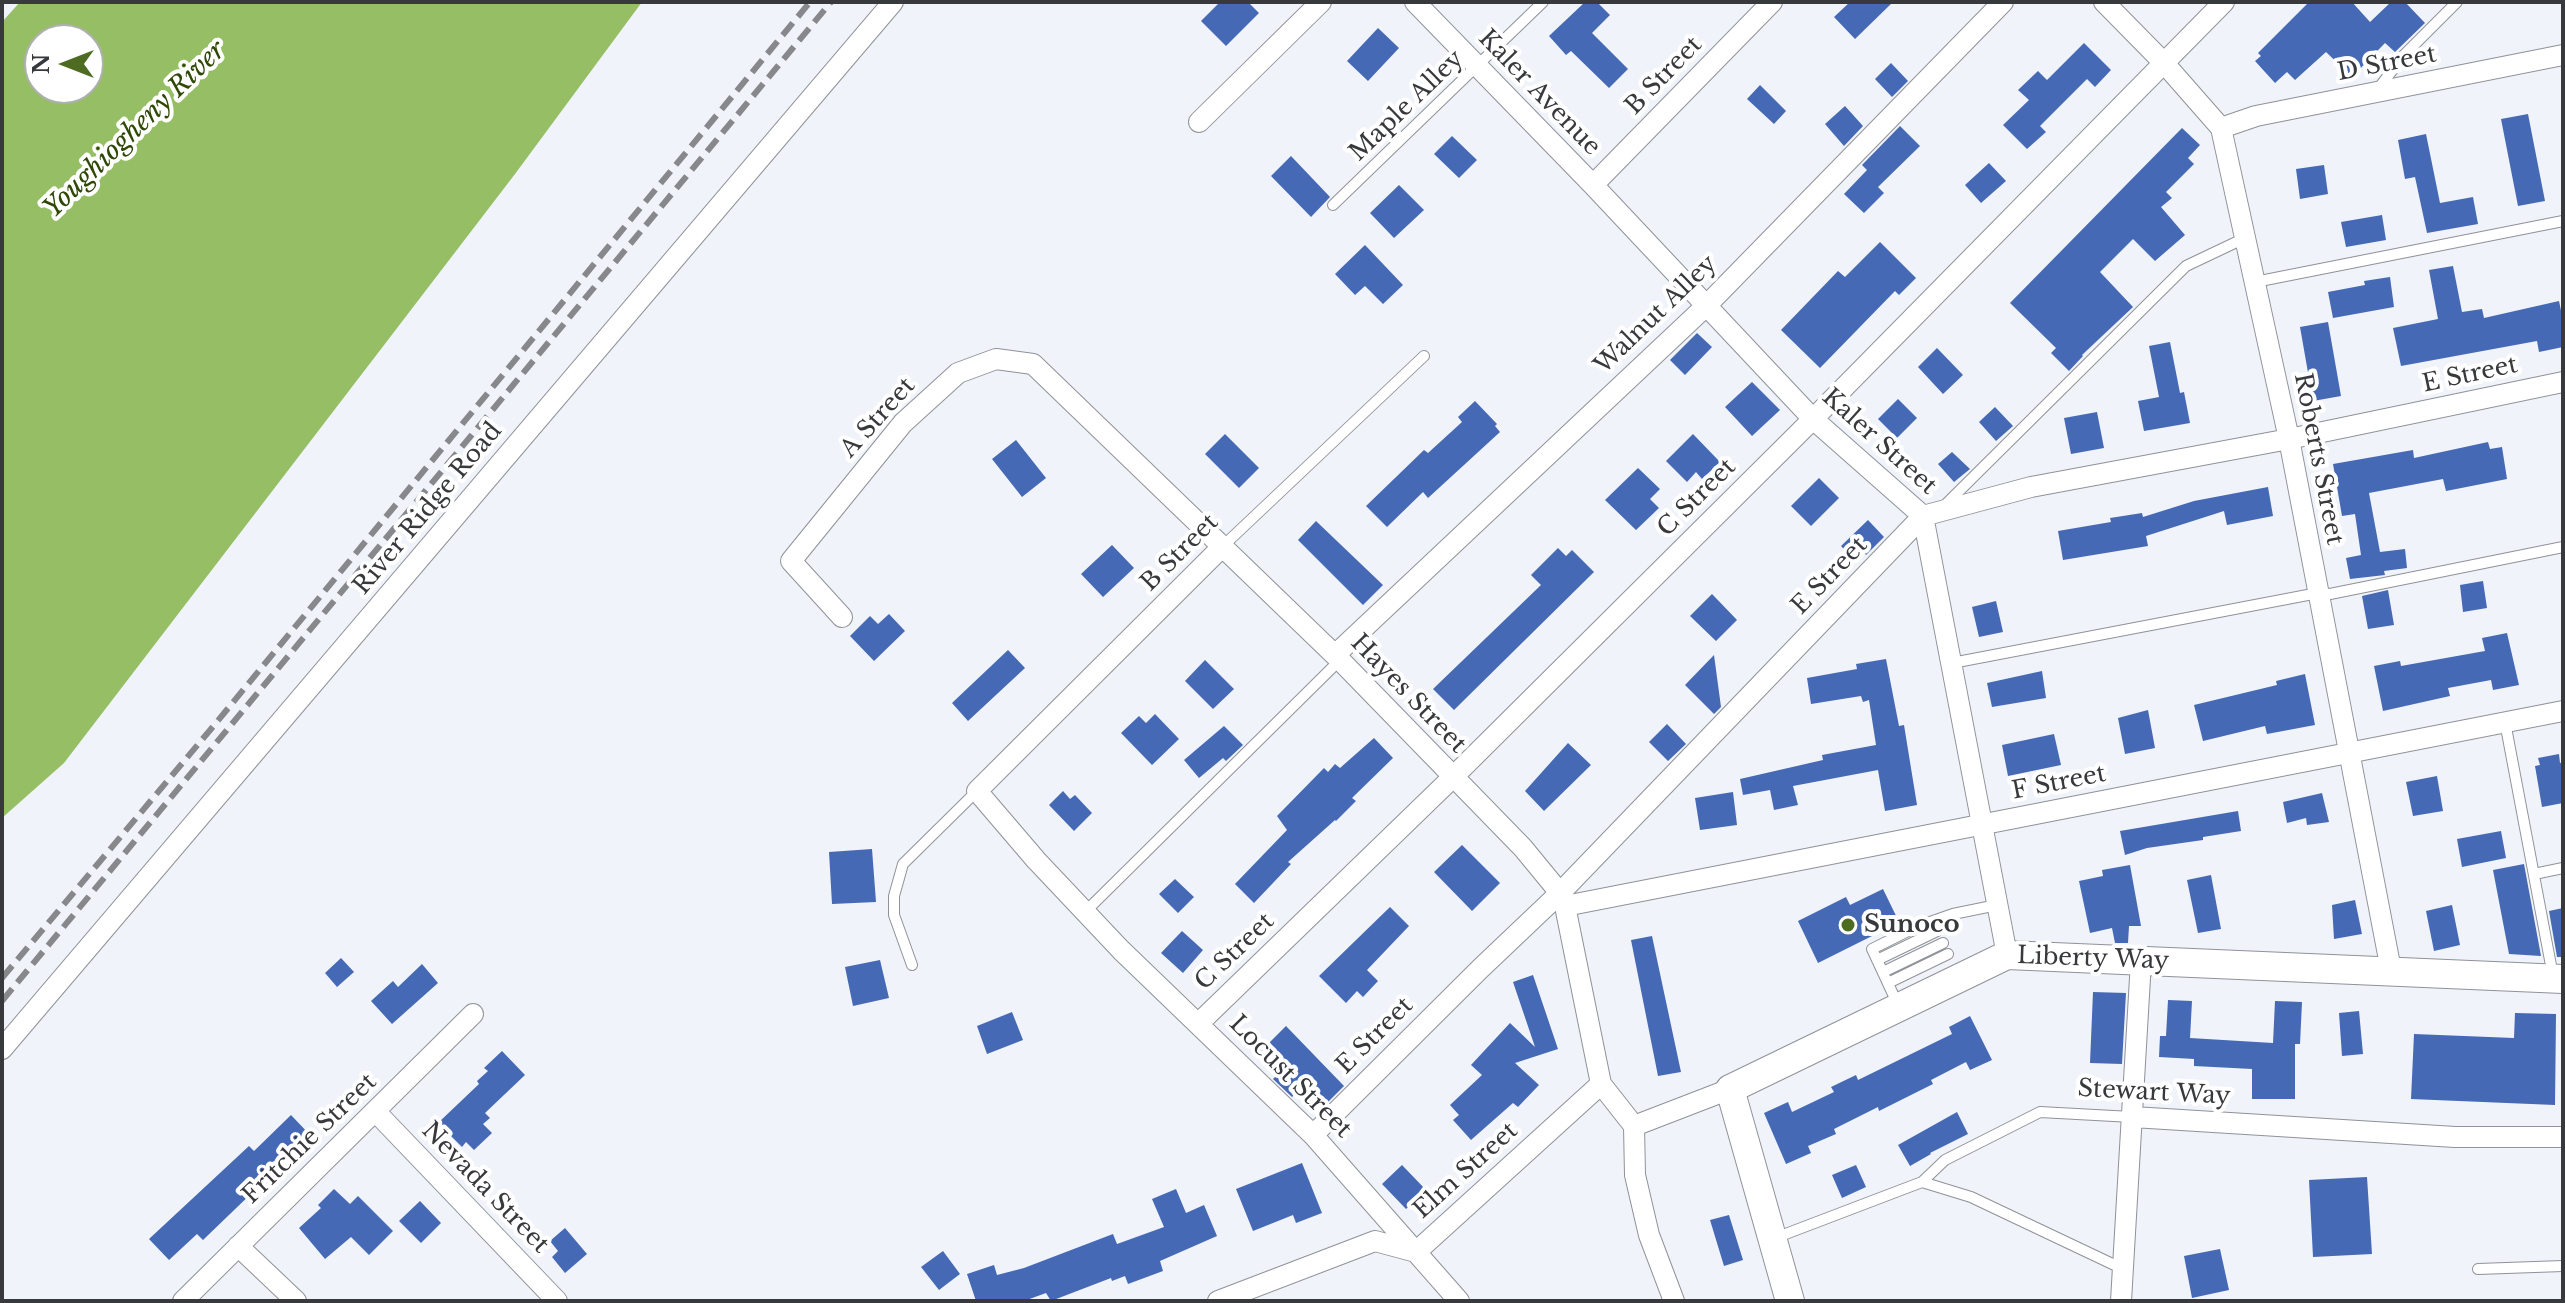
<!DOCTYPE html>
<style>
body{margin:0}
#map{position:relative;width:2565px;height:1303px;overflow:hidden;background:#f0f3f9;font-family:"Libre Baskerville",serif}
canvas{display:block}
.frame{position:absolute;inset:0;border:4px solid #38393c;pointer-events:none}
.north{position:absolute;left:24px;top:24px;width:80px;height:80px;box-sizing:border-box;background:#fff;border:2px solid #afb0b1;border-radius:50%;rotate:270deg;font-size:22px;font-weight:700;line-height:32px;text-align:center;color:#38393c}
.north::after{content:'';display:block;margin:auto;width:28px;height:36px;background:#4d6c22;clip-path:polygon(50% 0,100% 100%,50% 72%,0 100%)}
</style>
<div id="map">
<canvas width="2565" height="1303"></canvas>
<div class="frame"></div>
<div class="north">N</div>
</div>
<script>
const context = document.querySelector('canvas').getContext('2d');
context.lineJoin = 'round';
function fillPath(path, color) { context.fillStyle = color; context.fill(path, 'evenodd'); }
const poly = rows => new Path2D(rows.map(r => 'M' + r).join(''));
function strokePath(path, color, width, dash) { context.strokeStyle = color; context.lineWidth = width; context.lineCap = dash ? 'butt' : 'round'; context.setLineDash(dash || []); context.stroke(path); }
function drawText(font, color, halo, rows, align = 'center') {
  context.font = font + ' "Libre Baskerville",serif'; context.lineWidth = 8; context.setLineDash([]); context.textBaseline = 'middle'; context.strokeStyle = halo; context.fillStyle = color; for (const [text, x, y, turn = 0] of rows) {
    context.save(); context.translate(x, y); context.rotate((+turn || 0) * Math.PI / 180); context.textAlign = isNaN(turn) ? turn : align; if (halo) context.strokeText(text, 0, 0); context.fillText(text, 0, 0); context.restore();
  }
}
fillPath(poly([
 [20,2,642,2,515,174,64,763,2,818,2,22],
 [40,40,88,40,88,88,40,88]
]), '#95be65');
fillPath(poly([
 [1220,2,1248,2,1259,13,1226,46,1201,21],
 [1585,2,1597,2,1610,15,1592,33,1628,69,1609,88,1571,51,1566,55,1549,36],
 [1850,2,1893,2,1855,39,1834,17],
 [2309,2,2352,2,2370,22,2391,2,2405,2,2425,23,2395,52,2385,43,2352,77,2326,52,2295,80,2287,72,2275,83,2255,61,2261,56,2258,53],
 [1378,28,1399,48,1368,81,1347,61],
 [2084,43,2111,70,2095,87,2087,79,2040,126,2046,132,2027,149,2003,125,2029,100,2018,90,2038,71,2047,80],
 [1891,63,1908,81,1892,97,1875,79],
 [1760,85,1786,111,1774,124,1747,99],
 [1845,106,1863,126,1844,146,1825,124],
 [2528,114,2545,201,2518,206,2501,119],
 [1900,126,1920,146,1878,187,1884,193,1864,213,1844,194,1867,170,1862,165],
 [2182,128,2200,145,2188,158,2194,164,2166,192,2172,198,2161,207,2185,235,2155,261,2133,239,2100,272,2133,307,2082,355,2083,356,2069,371,2051,353,2056,348,2010,303],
 [2426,134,2440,203,2473,197,2478,224,2427,233,2415,177,2405,179,2398,140],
 [1452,136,1477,160,1459,178,1434,154],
 [1291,156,1330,197,1311,217,1271,176],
 [1989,163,2006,181,1981,203,1965,185],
 [2324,165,2328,194,2300,199,2296,169],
 [1399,185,1424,210,1394,238,1370,213],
 [2382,215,2386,240,2346,247,2341,222],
 [1880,242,1916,278,1899,295,1895,291,1820,368,1781,330,1838,271,1845,277],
 [1365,245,1403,285,1383,304,1365,286,1355,295,1335,274],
 [2453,266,2462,312,2482,309,2484,318,2559,301,2563,320,2563,347,2539,352,2537,341,2401,366,2393,328,2438,319,2429,270],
 [2390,277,2394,307,2333,318,2328,292,2365,285,2364,281],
 [2328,322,2341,396,2313,401,2300,327],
 [1697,333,1712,347,1685,375,1670,360],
 [2170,342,2180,393,2184,392,2190,423,2144,431,2138,401,2159,397,2149,346],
 [1937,348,1963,375,1943,394,1918,367],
 [1752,382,1780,410,1752,436,1725,407],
 [1898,399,1917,418,1897,438,1878,419],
 [1475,401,1497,424,1495,426,1500,432,1428,498,1423,492,1387,527,1366,506,1424,450,1428,453,1462,422,1458,417],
 [1995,407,2013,426,1996,441,1979,422],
 [2097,412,2104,448,2071,454,2064,418],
 [1225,434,1259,468,1239,488,1205,454],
 [1693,434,1720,462,1702,479,1696,472,1687,482,1666,461],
 [1016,440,1046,478,1022,497,992,459],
 [2488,442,2490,449,2502,447,2507,479,2446,491,2443,479,2369,493,2380,552,2405,549,2407,568,2384,571,2385,575,2350,579,2346,558,2361,555,2355,514,2342,516,2333,464,2413,450,2414,458],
 [1952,452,1970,469,1954,482,1938,464],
 [1638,468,1660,489,1650,499,1659,508,1636,530,1605,500],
 [1819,478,1839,498,1811,526,1791,506],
 [2268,487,2273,516,2227,525,2224,511,2146,536,2148,546,2063,560,2058,531,2111,522,2110,518,2142,513,2143,517,2194,501],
 [1868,520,1884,537,1866,555,1863,551,1853,559,1841,546],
 [1316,521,1383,585,1363,605,1298,540],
 [1112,545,1134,568,1103,597,1081,574],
 [1558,548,1566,556,1572,550,1594,572,1454,710,1433,689,1541,585,1531,575],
 [2483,581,2487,608,2463,612,2460,585],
 [2388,590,2394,625,2368,629,2362,596],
 [1712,594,1737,620,1716,641,1690,616],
 [1996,601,2003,632,1979,637,1972,607],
 [889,614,905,631,874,661,850,636,870,616,878,624],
 [2507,633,2519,685,2493,690,2491,680,2448,688,2450,696,2383,711,2374,666,2400,661,2401,666,2485,651,2482,638],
 [1008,650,1025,668,968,721,952,703],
 [1714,655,1721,707,1714,714,1685,685],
 [1886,659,1899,726,1904,725,1917,805,1885,811,1878,770,1793,786,1798,805,1774,810,1770,790,1743,795,1740,779,1823,760,1822,755,1876,745,1869,700,1863,702,1861,696,1811,704,1807,678,1857,669,1856,664],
 [1205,660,1234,689,1213,709,1185,681],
 [2042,671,2046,698,1992,707,1987,683],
 [2305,674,2315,725,2267,734,2265,726,2203,741,2194,705,2277,685,2276,681],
 [2148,710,2155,748,2125,754,2118,718],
 [1155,714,1179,739,1152,765,1121,733,1139,716,1146,723],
 [1667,724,1686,744,1668,761,1649,742],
 [1224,726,1243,745,1226,761,1223,758,1199,778,1184,760],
 [2054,734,2061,765,2008,776,2002,745],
 [1374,738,1393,758,1352,798,1356,801,1336,821,1335,820,1288,862,1291,864,1254,903,1235,884,1287,830,1277,816,1324,768,1328,772,1335,764,1340,768],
 [1568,743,1591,765,1544,811,1525,791],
 [2559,754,2560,763,2563,762,2563,803,2542,807,2535,766,2540,765,2538,758],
 [2437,776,2443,811,2413,816,2406,782],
 [1063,791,1070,799,1075,795,1092,813,1074,831,1049,805],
 [1733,792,1737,825,1700,830,1695,798],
 [2322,793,2329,822,2307,825,2306,818,2287,823,2283,802],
 [2238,811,2241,831,2203,837,2203,840,2147,848,2125,855,2120,831],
 [2501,831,2506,858,2462,867,2457,839],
 [1462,845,1500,883,1472,911,1434,872],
 [872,849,876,902,832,904,829,852],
 [2524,864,2541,956,2509,954,2493,870],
 [2130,865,2141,926,2129,926,2128,943,2115,943,2112,928,2090,933,2079,881,2103,876,2102,870],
 [2211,875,2221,929,2198,933,2187,880],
 [1175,879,1194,897,1178,913,1159,894],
 [1883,889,1901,926,1884,934,1882,931,1818,963,1798,921,1846,897,1850,905],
 [2355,900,2362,934,2334,939,2332,905],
 [2452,905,2460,945,2434,951,2426,911],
 [1390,907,1409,926,1367,970,1378,981,1363,997,1357,991,1346,1003,1319,976],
 [2563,908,2563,957,2557,957,2549,911],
 [1182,931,1203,950,1183,973,1161,953],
 [1652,936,1681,1072,1658,1076,1631,940],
 [341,958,354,972,337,987,325,973],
 [880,960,889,998,853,1006,845,967],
 [422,964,438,983,392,1024,371,1001,393,981,398,987],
 [1533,975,1558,1049,1515,1063,1539,1085,1518,1107,1513,1103,1471,1140,1453,1120,1459,1115,1450,1105,1482,1075,1471,1065,1510,1023,1535,1047,1513,982],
 [2093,992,2126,993,2122,1064,2090,1063],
 [2168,1000,2192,1001,2190,1038,2273,1043,2275,1001,2302,1002,2300,1044,2295,1044,2295,1099,2252,1099,2252,1069,2194,1066,2194,1059,2159,1057,2160,1036,2166,1036],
 [2359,1011,2363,1054,2342,1056,2339,1013],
 [1012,1012,1023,1040,987,1054,977,1026],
 [2515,1013,2556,1014,2555,1105,2411,1099,2414,1034,2514,1038],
 [1970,1016,1992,1060,1970,1070,1966,1062,1931,1080,1933,1084,1879,1111,1878,1107,1834,1129,1836,1134,1808,1146,1811,1153,1786,1164,1764,1113,1788,1102,1792,1112,1834,1092,1831,1087,1856,1075,1858,1080,1952,1034,1949,1027],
 [1286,1026,1344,1086,1321,1109,1301,1089,1292,1097,1273,1079,1281,1071,1261,1051],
 [502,1051,525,1075,485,1113,490,1118,483,1124,492,1133,474,1150,466,1142,462,1147,438,1123,479,1084,477,1081,488,1071,484,1068],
 [1957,1112,1968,1134,1930,1153,1931,1154,1910,1166,1898,1145],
 [291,1115,311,1136,203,1240,197,1234,169,1260,149,1239,249,1146,254,1151],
 [1302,1163,1322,1213,1296,1223,1293,1215,1253,1231,1236,1189],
 [1402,1165,1426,1190,1406,1209,1382,1184],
 [1856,1165,1866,1187,1842,1198,1832,1175],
 [2367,1177,2372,1254,2313,1257,2309,1180],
 [334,1189,350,1204,358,1196,393,1231,369,1255,351,1237,325,1259,299,1228,321,1208,318,1205],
 [1176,1189,1186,1213,1204,1205,1217,1236,1160,1261,1163,1271,1128,1284,1125,1276,1112,1281,1111,1278,1051,1301,1046,1293,1024,1301,976,1301,967,1274,994,1265,997,1275,1024,1268,1113,1234,1117,1244,1164,1227,1152,1199],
 [420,1201,441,1223,421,1243,399,1221],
 [1729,1215,1743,1260,1724,1266,1710,1220],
 [565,1228,587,1254,565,1273,552,1257,558,1251,550,1241],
 [2220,1249,2229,1290,2192,1298,2184,1256],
 [943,1251,960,1274,939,1290,921,1267]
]), '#4569b4');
const lane = poly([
 [2378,89,2404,55,2457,2],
 [1333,205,1543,2],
 [2255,282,2563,221],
 [1944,506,2186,266,2245,238],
 [1222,547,1424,356],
 [1952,663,2318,593,2330,594,2563,547],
 [2505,722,2553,976],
 [2534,874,2563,868],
 [1085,912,1340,660],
 [1877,960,1937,931],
 [912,965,894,915,894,896,903,864,977,791],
 [1883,972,1943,943],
 [1888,983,1948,954],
 [1898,1005,1872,949,1916,927,1953,914,1997,905],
 [1922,1182,1971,1197,2123,1269],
 [1775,1238,1922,1182,1945,1160,2040,1112,2132,1117],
 [2478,1269,2563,1266]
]);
const street = poly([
 [1415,2,1593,185,1813,419,1923,516,2007,955],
 [2104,2,2164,63,2221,128,2289,439,2391,970],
 [1199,122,1321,2],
 [2221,128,2256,116,2563,55],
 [1593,185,1772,2],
 [1222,547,977,791,1036,860,1121,950,1313,1135,1459,1301],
 [842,617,791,561,903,423,958,373,996,359,1033,364,1340,660,1523,848,1560,893,1565,906,1601,1084,1634,1126],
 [1335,655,1706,306,2003,2],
 [1565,906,2563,711],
 [1199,1023,1452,778,1813,419,2224,2],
 [2,1049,893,2],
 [375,1111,557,1301],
 [2133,1117,2455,1137,2563,1137],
 [1634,1126,1635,1175,1649,1235,1674,1301],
 [1634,1126,1730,1089],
 [1313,1135,1481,968,1560,893,1923,516,2031,487,2289,439,2563,382],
 [238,1246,296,1301],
 [183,1301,473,1014],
 [1218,1301,1375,1241,1416,1252,1601,1084],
 [2121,1301,2141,961]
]);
const secondary = poly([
 [1790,1301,1730,1089,2007,955,2563,979]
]);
strokePath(lane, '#8f9298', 12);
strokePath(street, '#8f9298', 22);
strokePath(secondary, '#8f9298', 30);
strokePath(lane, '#fff', 10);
strokePath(street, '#fff', 20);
strokePath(secondary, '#fff', 28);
strokePath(poly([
 [2,978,211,729,810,2],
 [2,1001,831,2]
]), '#86888c', 6, [16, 8]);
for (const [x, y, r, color] of [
 [1848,925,8,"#4d6c22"]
]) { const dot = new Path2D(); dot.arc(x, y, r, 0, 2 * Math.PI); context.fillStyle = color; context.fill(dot); strokePath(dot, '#fff', 3); }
drawText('24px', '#38393c', '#fff', [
 ["D Street",2387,64,-11],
 ["B Street",1664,76,-46],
 ["Kaler Avenue",1539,93,46],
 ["Maple Alley",1407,106,-44],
 ["Walnut Alley",1656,315,-44],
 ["E Street",2470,375,-12],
 ["A Street",878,418,-48],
 ["Kaler Street",1879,442,42],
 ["Roberts Street",2318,459,79],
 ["C Street",1697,498,-45],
 ["River Ridge Road",428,509,-50],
 ["B Street",1180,553,-45],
 ["E Street",1830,576,-46],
 ["Hayes Street",1408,694,46],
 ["F Street",2059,783,-11],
 ["C Street",1235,952,-44],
 ["Liberty Way",2093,959,2],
 ["E Street",1375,1036,-45],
 ["Locust Street",1290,1077,45],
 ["Stewart Way",2154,1093,3],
 ["Fritchie Street",310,1139,-44],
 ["Elm Street",1466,1171,-42],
 ["Nevada Street",485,1188,46]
]);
drawText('bold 24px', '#38393c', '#fff', [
 ["Sunoco",1864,925]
], 'left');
drawText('italic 26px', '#304806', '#fff', [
 ["Youghiogheny River",135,130,-44]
]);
</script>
